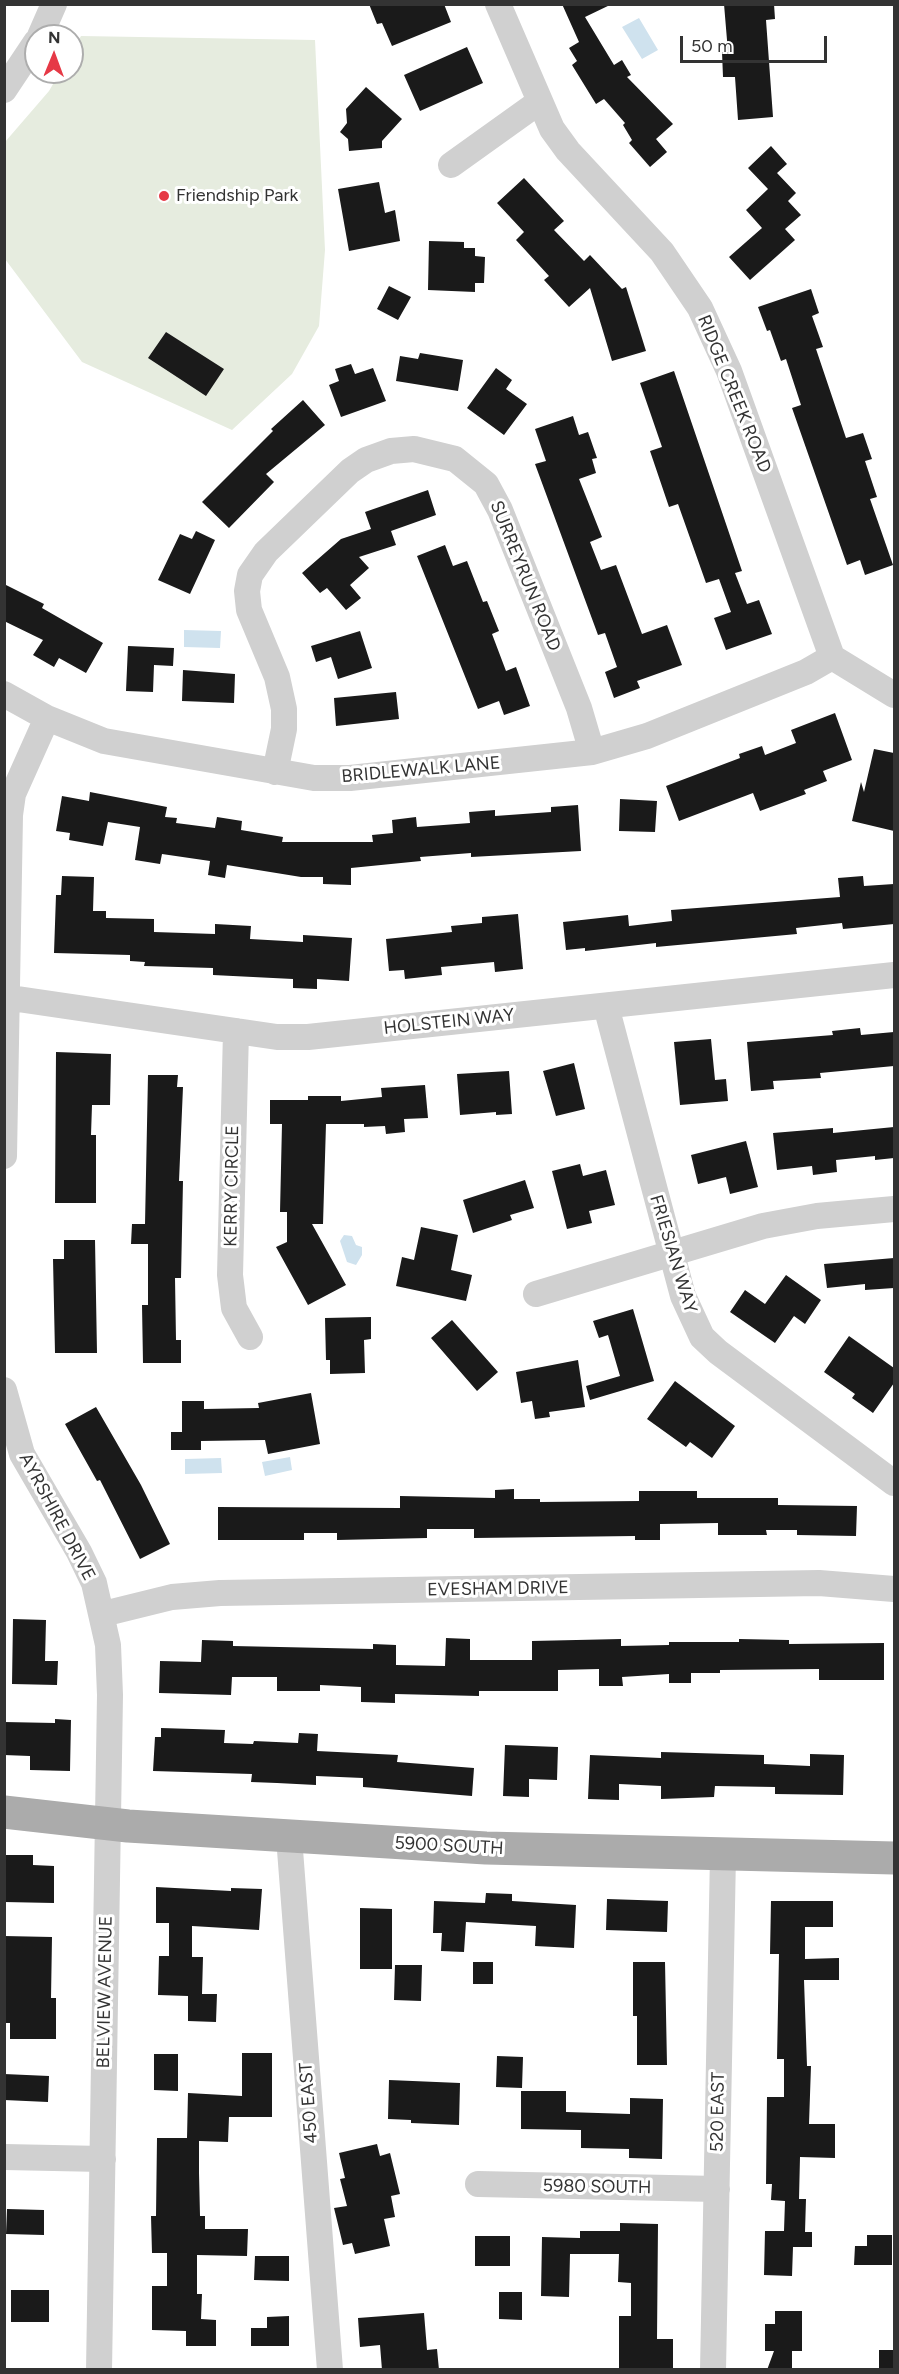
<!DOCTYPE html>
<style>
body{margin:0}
#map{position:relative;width:899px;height:2374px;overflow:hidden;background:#fff;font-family:Figtree,sans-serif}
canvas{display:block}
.frame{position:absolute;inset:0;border:6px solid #333;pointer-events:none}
.north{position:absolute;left:24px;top:24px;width:60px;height:60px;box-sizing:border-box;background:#fff;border:2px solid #adadad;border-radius:50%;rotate:1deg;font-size:16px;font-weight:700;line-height:24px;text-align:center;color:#333}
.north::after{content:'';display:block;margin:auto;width:21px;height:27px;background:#e63946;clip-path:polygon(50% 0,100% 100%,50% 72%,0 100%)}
.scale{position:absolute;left:680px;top:36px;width:147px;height:27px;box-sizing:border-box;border:3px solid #333;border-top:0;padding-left:8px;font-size:18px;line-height:21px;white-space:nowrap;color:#333;-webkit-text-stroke:4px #fff;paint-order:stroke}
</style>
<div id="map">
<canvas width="899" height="2374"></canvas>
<div class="frame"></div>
<div class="north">N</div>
<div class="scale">50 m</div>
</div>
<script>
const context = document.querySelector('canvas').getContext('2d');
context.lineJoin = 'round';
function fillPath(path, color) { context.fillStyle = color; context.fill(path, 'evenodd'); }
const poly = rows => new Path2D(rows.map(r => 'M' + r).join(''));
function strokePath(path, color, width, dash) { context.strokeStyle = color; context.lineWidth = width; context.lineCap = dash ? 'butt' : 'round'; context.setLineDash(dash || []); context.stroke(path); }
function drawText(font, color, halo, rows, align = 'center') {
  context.font = font + ' Figtree,sans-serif'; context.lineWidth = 6; context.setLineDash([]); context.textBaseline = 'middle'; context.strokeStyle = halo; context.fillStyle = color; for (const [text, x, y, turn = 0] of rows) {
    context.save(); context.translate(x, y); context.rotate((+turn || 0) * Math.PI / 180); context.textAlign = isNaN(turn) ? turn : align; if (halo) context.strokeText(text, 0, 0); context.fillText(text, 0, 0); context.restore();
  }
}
fillPath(poly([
 [81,36,315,40,325,250,319,326,292,374,232,430,82,362,5,259,5,142,49,91,60,72,72,72,72,52]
]), '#e6ecdf');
fillPath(poly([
 [639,18,658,50,642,59,622,27],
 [184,630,221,631,220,648,184,647],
 [344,1235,352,1236,356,1245,362,1247,362,1255,356,1265,347,1262,340,1241],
 [290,1457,292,1470,265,1476,262,1462],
 [221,1458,222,1473,185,1474,185,1459]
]), '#cfe2ee');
fillPath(poly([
 [369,4,444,4,451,22,392,46,382,23,377,24],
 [562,4,612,4,585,17,614,65,622,60,631,75,627,77,673,124,656,139,667,152,650,167,629,143,632,140,623,125,625,123,604,99,596,104,572,65,577,61,569,48,579,42],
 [724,4,774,4,775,19,766,20,773,117,738,120,735,77,723,77,722,52,728,52],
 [467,47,483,83,420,111,404,75],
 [366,87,402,119,382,141,382,148,349,151,348,139,340,132,347,123,346,109],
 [771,146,787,164,777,173,796,193,788,201,801,215,785,229,795,240,750,280,729,257,762,228,746,210,768,189,748,168],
 [524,178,564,221,554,230,584,261,590,255,622,289,626,287,646,351,612,361,590,288,569,307,544,280,549,276,516,240,524,232,497,203],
 [379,182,385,213,395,210,400,241,349,251,338,189],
 [429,241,464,242,464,248,475,248,475,256,485,257,484,283,475,283,475,292,428,290],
 [389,286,411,297,398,320,377,309],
 [811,289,819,313,812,316,823,347,816,349,846,438,863,433,872,459,865,461,877,497,870,499,893,565,865,575,860,560,847,565,792,408,801,405,786,359,781,361,770,330,767,331,758,307],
 [166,332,224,369,206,396,148,358],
 [420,353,463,360,458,391,396,381,400,356,418,359],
 [351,364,355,374,373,368,386,401,341,417,329,385,339,381,335,369],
 [496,368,512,380,506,389,527,404,504,435,467,408],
 [674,371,742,571,735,573,747,604,759,600,772,634,726,650,714,618,731,612,719,579,706,583,678,504,669,507,650,451,662,447,640,383],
 [303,400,325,425,266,474,274,482,229,528,202,502,273,431,271,429],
 [573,416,579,435,588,432,597,458,592,459,596,473,579,479,602,537,590,542,601,570,616,565,642,634,667,625,682,665,637,681,640,688,614,698,605,672,617,667,605,633,598,635,535,464,546,461,535,429],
 [428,490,436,515,391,531,396,545,359,557,369,568,350,585,361,598,346,610,327,588,320,593,302,573,341,539,371,529,365,512],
 [196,531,215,540,190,594,158,580,180,534,192,539],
 [445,545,453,566,467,561,483,602,487,601,499,631,492,634,506,671,516,667,530,706,504,715,499,701,478,709,417,556],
 [4,584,44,604,42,608,103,643,86,673,59,658,54,667,33,655,43,640,4,621],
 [360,631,372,668,338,679,331,657,316,662,311,646],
 [128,646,174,648,173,666,154,665,153,692,126,691],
 [183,670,235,674,234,703,182,701],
 [396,692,399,719,336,726,334,698],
 [835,713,852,760,823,771,827,781,804,790,806,794,760,811,753,793,679,821,666,786,740,758,739,754,762,746,765,755,796,743,791,730],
 [874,749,894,753,894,831,852,821,861,782,864,792],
 [90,792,167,807,165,817,177,818,176,823,215,828,217,817,242,821,241,830,283,837,282,842,373,842,372,835,393,833,392,820,416,817,417,827,470,823,469,812,495,810,495,816,551,812,551,807,578,805,581,851,471,857,471,853,420,857,421,861,351,868,351,885,323,884,323,877,301,877,227,865,225,878,208,875,210,861,162,854,160,864,135,860,140,827,108,822,103,846,69,840,70,833,56,831,62,796,89,801],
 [620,799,657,801,655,832,619,831],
 [62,876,94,877,93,911,106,911,106,918,154,919,154,932,215,934,215,924,251,926,250,939,303,942,303,935,352,938,349,981,317,979,317,989,293,988,293,979,213,975,213,968,144,966,145,962,130,961,130,955,54,953,56,895,61,895],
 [863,876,864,886,894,884,894,924,843,929,842,923,796,928,797,934,656,947,656,943,585,951,585,948,566,950,563,922,628,915,629,926,672,921,671,910,840,897,838,878],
 [518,914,523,969,495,972,494,962,441,967,442,975,405,979,404,970,389,971,386,939,452,932,451,926,482,923,482,917],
 [860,1028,861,1035,894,1032,894,1066,820,1073,821,1078,773,1081,774,1089,751,1091,747,1042,833,1035,832,1031],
 [711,1039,715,1080,726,1079,728,1101,680,1105,674,1042],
 [56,1052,111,1054,110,1105,92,1105,91,1135,96,1135,96,1203,55,1203],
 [574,1063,585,1109,556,1116,543,1071],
 [509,1071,512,1114,496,1115,496,1112,460,1115,457,1074],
 [148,1075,178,1075,177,1087,183,1087,179,1181,183,1181,181,1278,175,1278,176,1340,181,1340,181,1363,143,1363,142,1305,148,1305,148,1244,131,1244,132,1224,145,1224],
 [425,1085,428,1118,404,1119,405,1132,386,1134,385,1126,364,1127,364,1124,326,1124,323,1224,312,1224,346,1285,308,1305,276,1247,287,1242,287,1212,280,1212,282,1124,270,1124,270,1100,308,1100,308,1096,341,1096,341,1101,382,1097,381,1088],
 [894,1127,894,1158,875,1160,875,1156,836,1160,837,1172,813,1175,812,1166,777,1170,773,1133,833,1128,833,1133],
 [746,1141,758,1187,730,1194,726,1177,698,1184,691,1155],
 [580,1164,583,1176,606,1170,615,1205,589,1211,592,1223,567,1229,552,1171],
 [525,1180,534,1208,510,1215,512,1220,473,1233,463,1200],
 [421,1227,458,1235,451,1270,472,1275,466,1301,396,1286,402,1257,414,1260],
 [64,1240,95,1240,97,1353,55,1353,53,1259,64,1259],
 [894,1258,894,1288,865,1290,865,1284,827,1288,824,1264],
 [786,1275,821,1300,805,1324,794,1316,775,1343,730,1312,745,1290,765,1304],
 [633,1309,654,1381,590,1400,586,1386,620,1376,608,1335,599,1338,593,1321],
 [371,1317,371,1339,364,1340,365,1373,330,1374,330,1360,326,1360,325,1318],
 [452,1320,498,1372,477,1391,431,1338],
 [849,1336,894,1368,894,1383,873,1413,852,1398,855,1394,824,1372],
 [578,1360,585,1407,549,1412,550,1417,535,1419,532,1401,521,1403,516,1372],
 [675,1381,735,1426,712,1458,690,1442,686,1447,647,1419],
 [311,1393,320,1444,268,1454,265,1440,201,1441,201,1450,171,1450,171,1432,182,1432,182,1401,204,1401,204,1409,259,1408,258,1403],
 [96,1407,141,1485,170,1544,140,1559,100,1480,97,1481,65,1424],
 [514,1489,514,1499,540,1499,540,1502,639,1501,639,1491,697,1491,697,1498,778,1498,778,1505,857,1506,856,1536,797,1535,797,1530,766,1530,767,1535,718,1535,718,1523,660,1524,660,1540,635,1540,635,1536,474,1538,474,1529,427,1529,427,1538,337,1540,337,1533,304,1533,304,1540,218,1540,218,1507,400,1508,400,1496,495,1498,495,1490],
 [13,1619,46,1620,45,1661,58,1661,57,1685,12,1684],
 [446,1638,470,1639,470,1660,532,1660,532,1641,621,1639,621,1646,669,1645,669,1642,739,1642,739,1639,789,1640,789,1644,884,1643,884,1680,819,1680,819,1669,720,1670,720,1673,691,1673,691,1683,669,1683,669,1674,622,1677,623,1686,599,1686,599,1669,558,1670,558,1691,479,1691,479,1696,395,1694,395,1703,361,1702,361,1687,320,1685,320,1691,277,1691,277,1677,232,1677,231,1695,159,1693,160,1661,201,1662,202,1640,233,1641,233,1646,373,1649,373,1644,396,1645,396,1665,445,1666],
 [55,1719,71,1720,70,1771,30,1770,30,1756,4,1755,4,1722,55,1723],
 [161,1728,225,1730,224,1743,253,1744,254,1741,298,1743,299,1733,318,1734,317,1751,398,1755,397,1762,474,1768,472,1796,363,1787,363,1778,316,1776,316,1785,277,1783,251,1782,252,1774,153,1771,155,1737,161,1737],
 [505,1745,558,1747,557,1780,529,1779,529,1797,503,1796],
 [661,1752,764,1755,764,1764,810,1766,810,1754,844,1755,843,1795,775,1794,775,1787,715,1786,714,1797,661,1799,661,1786,619,1784,619,1800,588,1799,590,1755,661,1758],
 [4,1855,33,1855,33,1865,54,1866,54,1903,4,1902],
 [156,1887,231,1891,231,1888,262,1889,259,1930,192,1926,192,1957,203,1957,202,1994,217,1994,216,2022,188,2021,188,1996,158,1995,159,1956,169,1956,169,1923,156,1923],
 [486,1893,512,1894,512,1901,576,1905,574,1948,535,1946,536,1926,466,1922,464,1952,441,1951,442,1933,433,1933,434,1901,485,1903],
 [607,1899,668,1901,667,1932,606,1930],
 [771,1901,833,1901,833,1927,805,1927,805,1959,839,1958,839,1980,804,1980,807,2066,811,2066,809,2124,835,2124,835,2158,800,2157,799,2199,806,2199,805,2232,812,2232,812,2247,793,2247,792,2276,764,2275,765,2231,784,2231,785,2201,771,2200,772,2184,766,2184,767,2097,784,2097,784,2059,777,2059,779,1954,770,1954],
 [360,1908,392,1909,392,1969,360,1969],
 [4,1936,52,1937,51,1998,56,1998,56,2039,10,2039,10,2023,4,2023],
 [473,1962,493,1962,493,1984,473,1984],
 [633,1962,665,1962,667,2065,637,2065,637,2016,633,2016],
 [395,1965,422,1965,421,2001,394,2000],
 [242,2053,272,2053,272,2117,229,2117,228,2142,199,2141,199,2173,200,2216,205,2216,205,2229,248,2229,247,2256,197,2255,197,2294,202,2294,201,2319,216,2320,216,2346,186,2346,186,2331,152,2330,152,2286,167,2286,167,2253,152,2253,151,2216,156,2216,157,2138,187,2138,188,2093,242,2096],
 [154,2054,178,2054,178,2091,154,2090],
 [497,2056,523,2057,522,2088,496,2087],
 [4,2074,49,2076,48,2102,4,2100],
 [389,2080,460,2083,459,2125,411,2123,411,2120,388,2119],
 [521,2091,566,2091,566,2112,630,2114,630,2098,663,2099,662,2159,629,2158,629,2149,581,2148,581,2130,521,2129],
 [377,2144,380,2156,390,2153,400,2194,391,2196,395,2217,384,2219,390,2246,355,2254,352,2243,343,2245,334,2208,347,2206,340,2179,345,2178,339,2153],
 [7,2209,44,2210,44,2235,6,2234],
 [620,2223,658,2224,657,2339,673,2339,673,2370,619,2370,619,2316,631,2316,631,2283,618,2282,619,2254,570,2254,569,2297,541,2296,542,2237,580,2238,580,2231,620,2231],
 [867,2235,892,2235,892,2265,854,2265,855,2246,867,2246],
 [475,2236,510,2236,510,2266,475,2266],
 [255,2256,289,2256,289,2281,254,2280],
 [11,2290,49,2290,49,2322,11,2322],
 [499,2292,522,2292,522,2320,499,2319],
 [775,2311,802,2311,802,2351,792,2351,792,2370,767,2370,774,2351,765,2351,765,2324,775,2324],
 [424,2313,427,2350,437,2349,439,2370,382,2370,380,2345,360,2347,358,2318],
 [289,2316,289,2346,251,2346,251,2328,267,2328,267,2317],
 [879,2350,894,2350,894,2370,879,2370]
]), '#1a1a1a');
strokePath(poly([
 [498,4,552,129,568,151,662,252,700,308,729,371,832,657],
 [40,36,54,4],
 [4,90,36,42],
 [451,165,539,102],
 [832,657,894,695],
 [4,694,47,718,104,741,314,778,350,778,592,752,647,736,806,672,832,657],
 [275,772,284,729,284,709,277,677,249,610,247,591,250,575,266,552,350,471,366,460,391,451,414,449,455,459,486,484,500,510,579,708,592,752],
 [4,997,277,1037,308,1037,894,975],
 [606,1006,683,1296,702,1337,718,1352,894,1483],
 [236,1031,230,1275,234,1308,250,1337],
 [4,1156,10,815,13,794,47,718],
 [536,1294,763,1226,817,1216,894,1209],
 [4,1390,22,1454,79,1552,94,1583,108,1645,110,1695,99,2370],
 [103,1614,172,1597,220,1593,819,1583,894,1589],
 [289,1837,330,2370],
 [4,2157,103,2159],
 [478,2184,717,2189],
 [713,2370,723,1855]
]), '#d0d0d0', 26);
strokePath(poly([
 [4,1812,128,1826,486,1848,894,1858]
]), '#ababab', 33);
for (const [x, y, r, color] of [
 [164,196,6,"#e63946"]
]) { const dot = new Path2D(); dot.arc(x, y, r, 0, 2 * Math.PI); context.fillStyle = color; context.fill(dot); strokePath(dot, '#fff', 2); }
drawText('18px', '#333', '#fff', [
 ["Friendship Park",176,196]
], 'left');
drawText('18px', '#333', '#fff', [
 ["RIDGE CREEK ROAD",734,394,68],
 ["SURREYRUN ROAD",525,576,68],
 ["BRIDLEWALK LANE",421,770,-5],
 ["HOLSTEIN WAY",449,1022,-6],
 ["KERRY CIRCLE",232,1186,-89],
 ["FRIESIAN WAY",673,1254,73],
 ["AYRSHIRE DRIVE",57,1517,62],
 ["EVESHAM DRIVE",498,1589,-1],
 ["5900 SOUTH",449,1846,3],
 ["BELVIEW AVENUE",105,1992,-89],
 ["450 EAST",309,2103,-94],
 ["520 EAST",718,2112,-89],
 ["5980 SOUTH",597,2187,1]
]);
</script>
